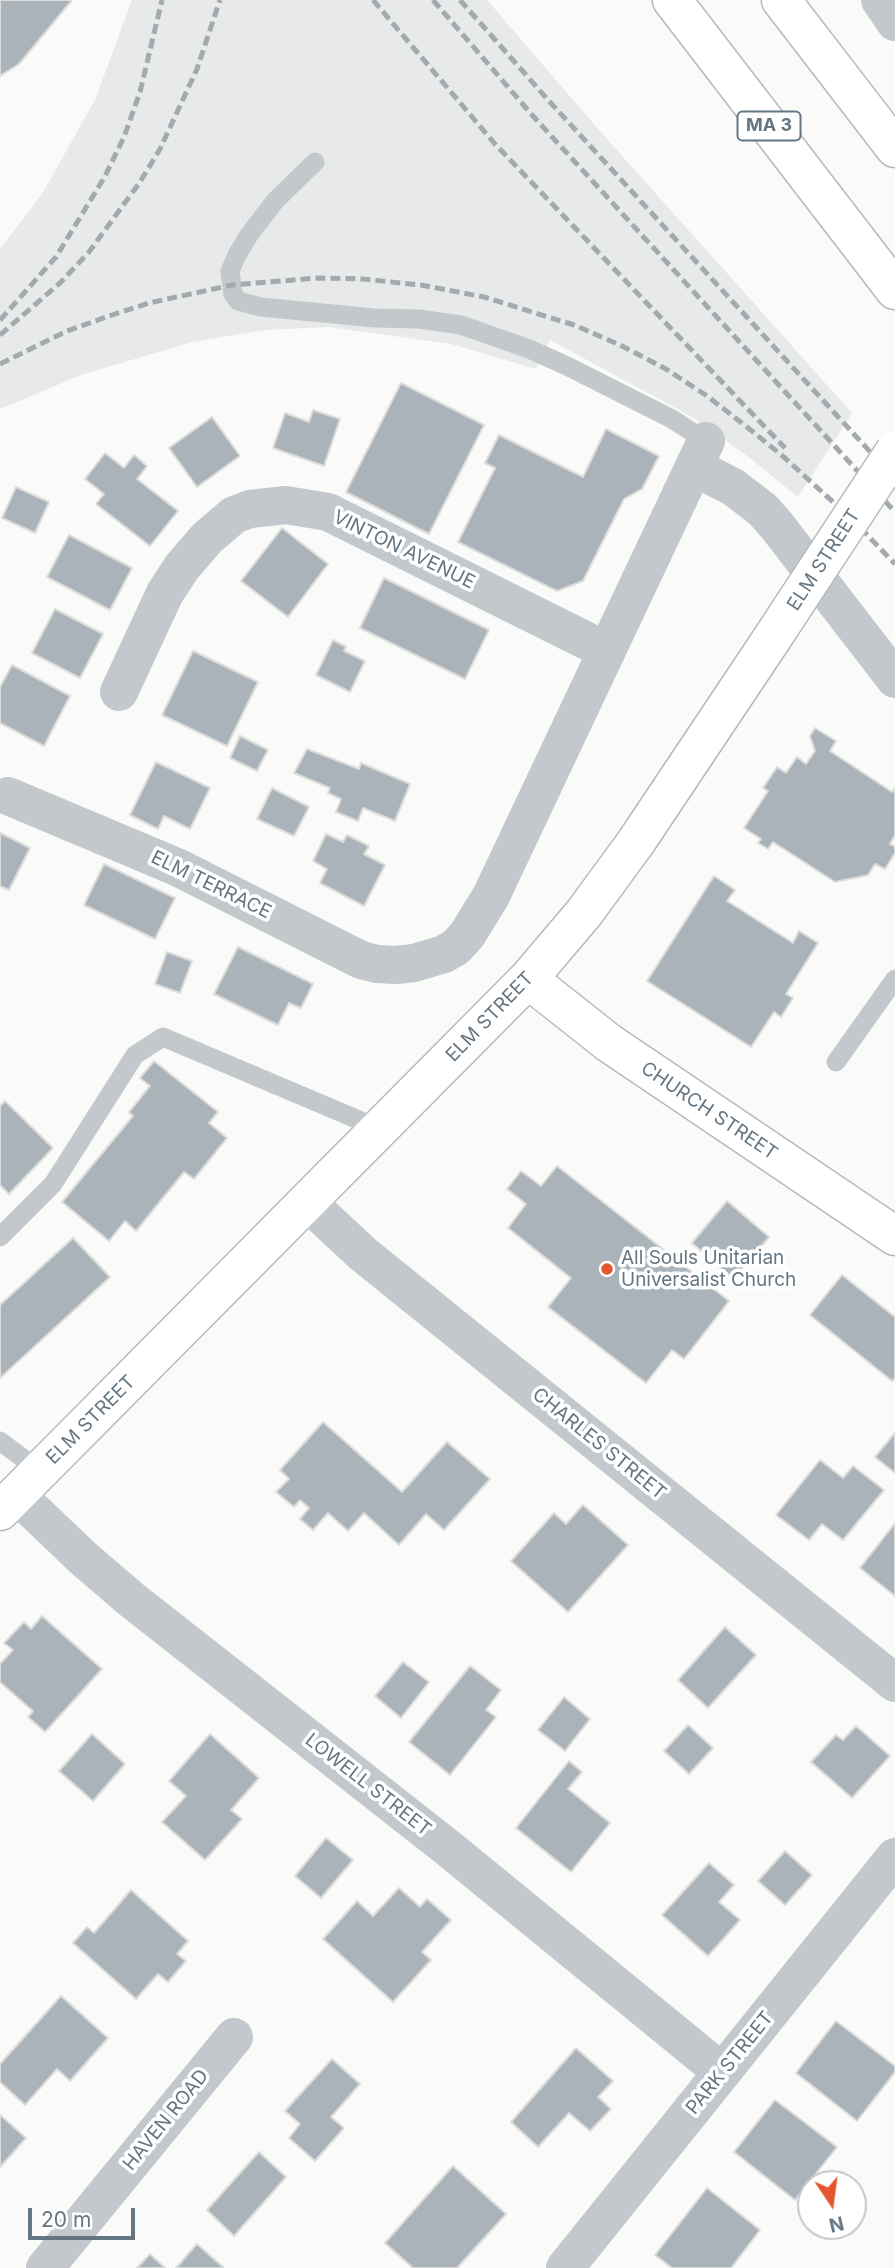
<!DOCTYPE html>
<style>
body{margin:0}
#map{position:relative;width:895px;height:2268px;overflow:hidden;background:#fafaf8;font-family:Inter,sans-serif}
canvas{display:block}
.north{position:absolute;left:797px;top:2170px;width:70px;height:70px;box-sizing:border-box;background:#fff;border:2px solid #c1c8cd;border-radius:50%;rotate:167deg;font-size:19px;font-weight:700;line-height:28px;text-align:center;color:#657683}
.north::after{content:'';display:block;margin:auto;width:24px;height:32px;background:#e4572e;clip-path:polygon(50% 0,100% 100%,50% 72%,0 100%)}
.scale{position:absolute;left:28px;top:2208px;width:107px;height:32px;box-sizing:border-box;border:4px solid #657683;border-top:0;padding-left:9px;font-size:21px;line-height:24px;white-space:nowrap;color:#657683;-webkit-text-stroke:5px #fff;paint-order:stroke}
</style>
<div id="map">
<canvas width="895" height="2268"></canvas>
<div class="north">N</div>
<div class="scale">20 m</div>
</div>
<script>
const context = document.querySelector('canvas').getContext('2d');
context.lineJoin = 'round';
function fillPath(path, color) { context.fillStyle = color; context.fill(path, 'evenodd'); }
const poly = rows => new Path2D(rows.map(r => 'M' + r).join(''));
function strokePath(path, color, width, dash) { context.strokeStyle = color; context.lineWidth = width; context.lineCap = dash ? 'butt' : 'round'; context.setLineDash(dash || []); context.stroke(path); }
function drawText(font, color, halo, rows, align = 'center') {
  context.font = font + ' Inter,sans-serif'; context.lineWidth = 7; context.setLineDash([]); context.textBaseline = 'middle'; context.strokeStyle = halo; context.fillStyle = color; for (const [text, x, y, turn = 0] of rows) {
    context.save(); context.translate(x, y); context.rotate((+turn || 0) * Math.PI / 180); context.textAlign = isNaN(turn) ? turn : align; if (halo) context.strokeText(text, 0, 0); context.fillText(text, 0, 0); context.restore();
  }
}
fillPath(poly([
 [132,0,487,0,599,130,852,413,798,497,746,455,692,417,550,340,536,369,451,344,329,327,265,330,192,342,81,375,0,409,0,249,42,194,95,100]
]), '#e8e9e9');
const building = poly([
 [0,0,72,0,19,64,0,76,0,0],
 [401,383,484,425,429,534,346,492,401,383],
 [313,410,340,419,324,466,273,448,285,413,309,422,313,410],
 [212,417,240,456,197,487,169,448,212,417],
 [606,429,659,456,642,489,624,499,583,581,557,591,458,542,495,468,485,463,499,435,583,477,606,429],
 [105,453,124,468,134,455,147,466,137,479,178,511,150,546,96,504,104,494,85,479,105,453],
 [16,487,49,502,35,533,2,518,16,487],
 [282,528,328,564,288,617,241,581,282,528],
 [69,535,132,568,110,610,47,577,69,535],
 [384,578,489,630,465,679,360,628,384,578],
 [55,609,103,634,80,678,32,653,55,609],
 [333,640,346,647,344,651,365,661,350,692,316,675,333,640],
 [193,651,258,682,227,746,162,715,193,651],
 [12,665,70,696,44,746,0,723,0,687,12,665],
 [815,728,836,741,830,751,892,792,895,788,895,835,890,844,895,847,895,853,885,869,875,864,868,875,835,882,773,842,768,849,758,843,761,839,744,828,768,791,763,788,777,767,786,773,797,757,806,764,815,751,810,736,815,728],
 [240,736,268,750,257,771,230,758,240,736],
 [307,749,359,769,361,763,410,784,395,821,363,808,358,821,336,812,341,799,328,793,330,788,294,773,307,749],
 [156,762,210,788,190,829,164,816,158,829,130,815,156,762],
 [272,788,309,807,294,836,257,819,272,788],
 [0,833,30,848,9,890,0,886,0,833],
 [326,834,343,842,347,835,369,846,364,854,385,865,364,906,320,883,327,869,313,861,326,834],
 [104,864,175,898,155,939,84,905,104,864],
 [714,876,735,890,727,901,793,943,799,931,818,943,786,994,793,998,781,1017,774,1012,751,1047,647,981,714,876],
 [238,947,313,984,301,1008,289,1003,278,1025,214,994,238,947],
 [167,952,192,961,180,993,155,984,167,952],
 [154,1061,218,1112,209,1123,227,1138,194,1179,184,1172,136,1231,125,1221,109,1241,62,1202,133,1116,129,1112,150,1086,140,1078,154,1061],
 [5,1101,53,1148,9,1194,0,1185,0,1106,5,1101],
 [557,1166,729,1301,684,1359,672,1350,646,1383,548,1307,571,1278,508,1228,526,1204,507,1189,521,1171,541,1186,557,1166],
 [727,1201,769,1237,733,1279,692,1243,727,1201],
 [73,1238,110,1277,0,1378,0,1305,73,1238],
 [842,1275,895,1317,895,1378,892,1381,810,1315,842,1275],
 [323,1422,402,1492,447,1442,490,1479,444,1530,426,1514,399,1545,364,1513,348,1531,328,1513,313,1530,300,1519,309,1508,300,1500,294,1507,276,1492,289,1479,280,1470,323,1422],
 [895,1433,895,1473,875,1457,895,1433],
 [820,1460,843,1478,853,1466,884,1490,843,1540,822,1524,809,1540,776,1515,820,1460],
 [583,1505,628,1545,568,1612,511,1561,554,1513,566,1524,583,1505],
 [895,1523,895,1596,860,1568,895,1523],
 [42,1616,102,1669,45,1732,28,1717,33,1711,0,1682,0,1664,13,1650,4,1643,24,1622,31,1629,42,1616],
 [725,1627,756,1655,708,1708,678,1680,725,1627],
 [403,1662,429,1682,401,1718,375,1696,403,1662],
 [470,1666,501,1690,486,1710,496,1717,450,1775,409,1742,470,1666],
 [564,1697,590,1719,565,1751,538,1730,564,1697],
 [688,1725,713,1748,689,1774,664,1751,688,1725],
 [856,1726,890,1756,852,1798,811,1762,836,1735,843,1740,856,1726],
 [92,1734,125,1764,93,1801,59,1771,92,1734],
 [210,1734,259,1778,231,1810,242,1819,205,1860,162,1822,186,1796,169,1781,210,1734],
 [569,1761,582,1772,568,1789,610,1823,571,1872,516,1828,569,1761],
 [326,1838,353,1860,321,1898,295,1876,326,1838],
 [785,1851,812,1875,785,1905,758,1881,785,1851],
 [709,1863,734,1885,719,1902,740,1920,708,1956,662,1915,709,1863],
 [399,1888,420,1907,427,1899,451,1920,422,1952,431,1960,393,2002,323,1939,357,1901,373,1916,399,1888],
 [131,1890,188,1941,177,1954,186,1961,168,1982,158,1974,136,1999,73,1943,87,1927,94,1933,131,1890],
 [61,1996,108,2038,70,2081,57,2069,25,2105,0,2082,0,2064,61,1996],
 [836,2021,895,2066,895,2072,857,2121,796,2073,836,2021],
 [576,2048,613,2081,598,2097,611,2109,590,2131,569,2113,538,2147,511,2122,576,2048],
 [332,2059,360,2084,331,2117,344,2128,315,2161,289,2138,300,2124,285,2111,332,2059],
 [775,2100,837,2147,795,2200,734,2152,775,2100],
 [0,2115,26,2138,0,2167,0,2115],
 [259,2152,286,2177,234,2236,207,2210,259,2152],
 [453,2166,506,2214,457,2268,413,2268,385,2243,453,2166],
 [707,2188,760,2230,731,2268,672,2268,655,2255,707,2188],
 [197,2244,223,2267,223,2268,176,2268,197,2244],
 [150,2254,165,2268,137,2268,150,2254]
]);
fillPath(building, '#aab3b9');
strokePath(building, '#dcdcda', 2);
const secondary = poly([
 [528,979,609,1043,895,1236],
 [0,1511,528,979,584,913,636,842,771,640]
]);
const motorway = poly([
 [672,0,895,290],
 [781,0,895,148]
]);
strokePath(secondary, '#b3babf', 41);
strokePath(motorway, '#b4b9bd', 41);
strokePath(poly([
 [315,162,275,201,249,235,237,255,230,271,233,294,238,301,261,307,374,318,419,319,461,325,529,349,567,366,672,419,706,441],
 [836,1062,895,979],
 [0,1237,53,1184,135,1055,163,1037,380,1129],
 [0,1441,40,1471]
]), '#c3c8cc', 19);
strokePath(poly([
 [880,0,895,22],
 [694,467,733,487,763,510,777,526,895,679],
 [119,692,165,593,182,567,207,538,234,515,250,509,286,505,328,512,607,651],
 [8,796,179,868,361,960,377,964,396,965,414,963,444,954,456,947,467,935,491,896,706,441],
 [307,1202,363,1254,895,1683],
 [17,1495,83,1558,132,1600,448,1848,722,2072],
 [45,2268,234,2037],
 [565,2268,895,1857]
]), '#c3c8cc', 38);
strokePath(secondary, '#fff', 38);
strokePath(motorway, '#fff', 38);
strokePath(poly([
 [373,0,495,144,785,448],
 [433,0,533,116,895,512],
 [460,0,549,101,895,479],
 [0,320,56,257,104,178,124,137,140,92,162,0],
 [0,335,60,283,89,252,140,182,160,149,197,69,220,0],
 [0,364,67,331,109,316,149,303,232,285,318,278,362,279,421,285,484,297,574,325,620,345,666,369,707,396,747,427,785,458,857,524],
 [850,517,895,564]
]), '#a2aab0', 5, [10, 5]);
const secondaryBridge = poly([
 [771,640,895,451]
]);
strokePath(secondaryBridge, '#b3babf', 41, []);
strokePath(secondaryBridge, '#fff', 38);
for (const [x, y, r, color] of [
 [607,1269,7,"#e4572e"]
]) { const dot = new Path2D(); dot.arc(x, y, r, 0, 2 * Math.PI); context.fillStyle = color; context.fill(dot); strokePath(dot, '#fff', 2.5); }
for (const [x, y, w] of [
 [769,126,63]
]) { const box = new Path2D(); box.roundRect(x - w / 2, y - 14.5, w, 29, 5); context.fillStyle = '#fff'; context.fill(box); strokePath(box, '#657683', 2); }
drawText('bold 18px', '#657683', null, [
 ["MA 3",769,126]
]);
drawText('19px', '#657683', '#fff', [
 ["VINTON AVENUE",404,550,26],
 ["ELM STREET",824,560,-57],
 ["ELM TERRACE",211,885,26],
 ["ELM STREET",490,1017,-46],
 ["CHURCH STREET",709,1111,34],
 ["ELM STREET",91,1420,-45],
 ["CHARLES STREET",599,1444,39],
 ["LOWELL STREET",368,1785,38],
 ["PARK STREET",730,2063,-51],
 ["HAVEN ROAD",166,2120,-51]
]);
drawText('19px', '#657683', '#fff', [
 ["All Souls Unitarian",621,1258],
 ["Universalist Church",621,1280]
], 'left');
</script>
